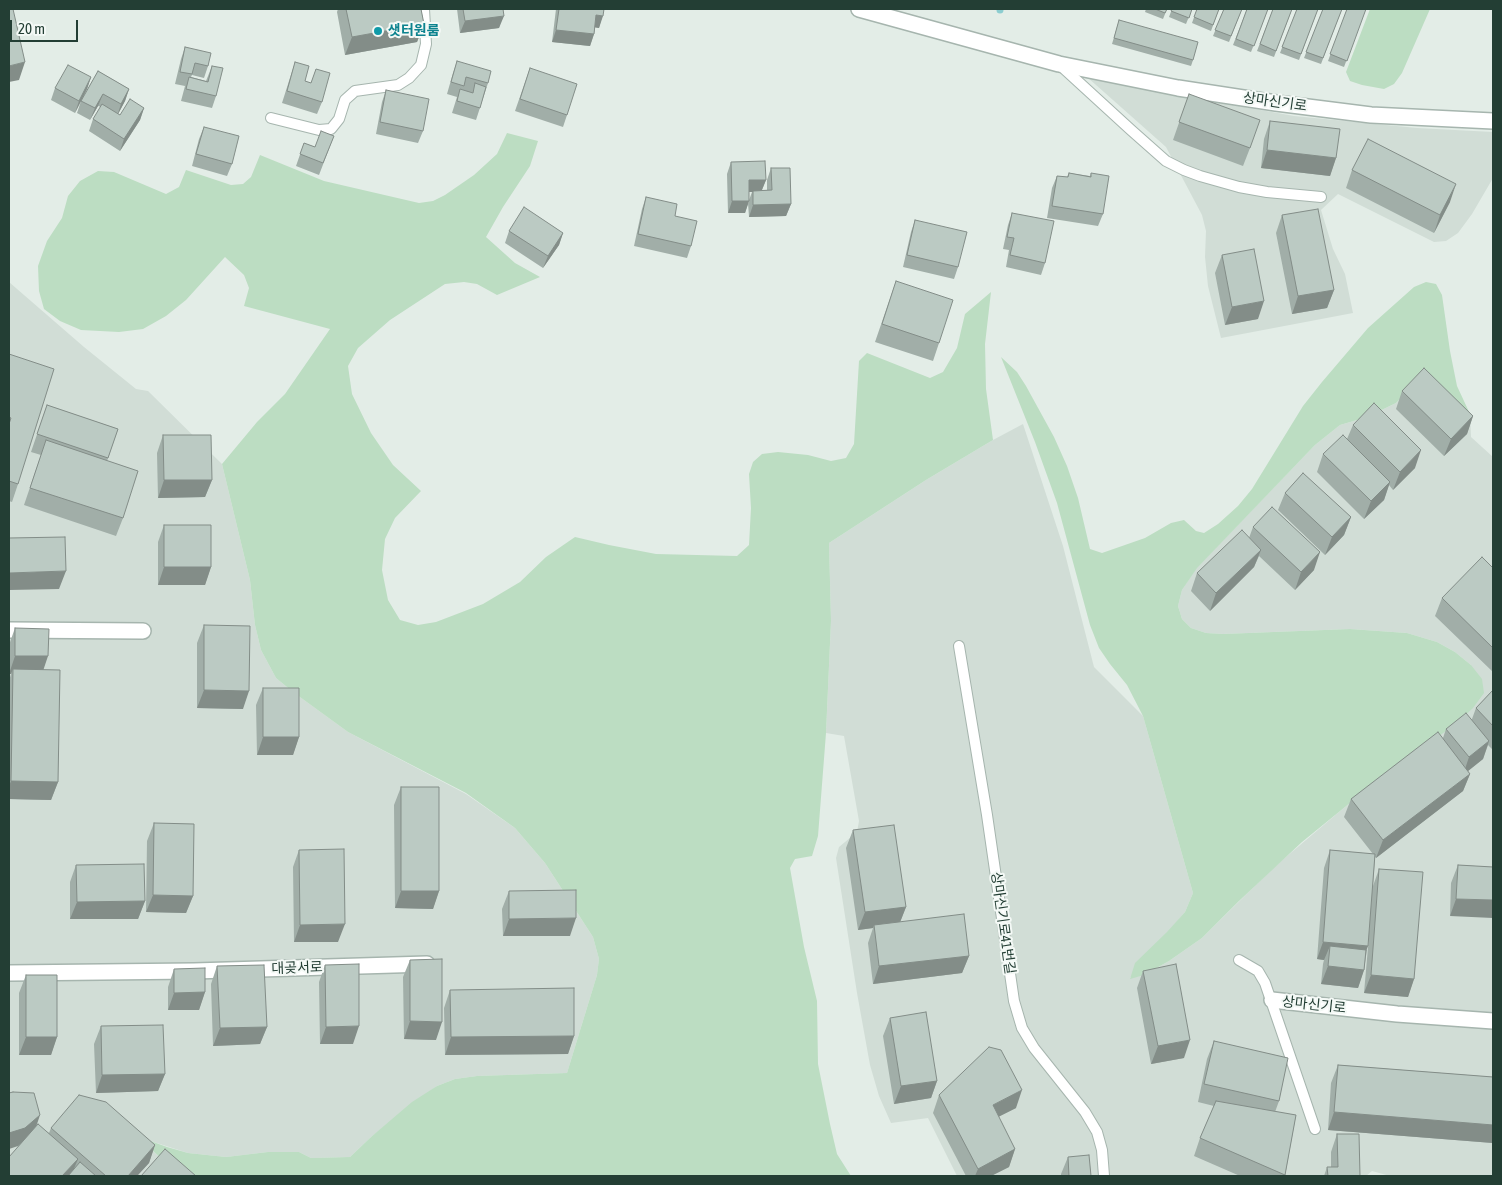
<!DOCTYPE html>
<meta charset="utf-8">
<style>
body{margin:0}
#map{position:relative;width:1502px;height:1185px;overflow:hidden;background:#e3ede7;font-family:"Asap Condensed",sans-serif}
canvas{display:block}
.frame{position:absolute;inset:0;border:10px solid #233e34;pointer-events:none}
.scale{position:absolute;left:10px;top:20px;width:68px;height:22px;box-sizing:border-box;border:2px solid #233e34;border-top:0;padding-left:6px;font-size:15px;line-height:18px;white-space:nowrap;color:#233e34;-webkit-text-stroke:4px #f4f9f6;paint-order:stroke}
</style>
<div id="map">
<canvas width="1502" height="1185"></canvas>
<div class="frame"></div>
<div class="scale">20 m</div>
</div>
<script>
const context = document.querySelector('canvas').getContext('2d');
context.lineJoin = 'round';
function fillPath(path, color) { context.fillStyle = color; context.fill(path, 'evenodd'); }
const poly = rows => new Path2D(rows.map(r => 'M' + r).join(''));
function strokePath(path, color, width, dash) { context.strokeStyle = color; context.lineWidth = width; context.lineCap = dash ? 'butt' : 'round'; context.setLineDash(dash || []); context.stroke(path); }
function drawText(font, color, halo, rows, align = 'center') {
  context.font = font + ' "Asap Condensed","Noto Sans KR",sans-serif'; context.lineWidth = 4; context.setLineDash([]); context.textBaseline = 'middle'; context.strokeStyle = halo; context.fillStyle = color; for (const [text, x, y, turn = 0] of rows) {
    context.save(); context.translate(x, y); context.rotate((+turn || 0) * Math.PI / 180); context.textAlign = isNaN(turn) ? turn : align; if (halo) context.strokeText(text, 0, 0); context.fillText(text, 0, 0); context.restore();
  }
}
fillPath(poly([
 [1087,77,1150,90,1294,116,1417,128,1493,132,1493,178,1472,214,1458,233,1446,241,1434,242,1338,194,1321,210,1333,249,1345,274,1353,313,1221,338,1208,286,1205,257,1206,231,1202,215,1166,147],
 [9,282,84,347,136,389,148,391,222,464,250,580,255,625,261,650,276,678,293,692,348,732,466,794,515,828,545,863,593,937,599,959,597,975,567,1073,477,1076,455,1079,437,1086,371,1137,350,1157,311,1158,299,1152,268,1152,226,1157,188,1153,138,1137,180,1176,9,1176],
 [1423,374,1470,414,1471,437,1493,457,1493,1176,1390,1176,1372,1171,1366,1176,957,1176,928,1118,891,1123,879,1096,870,1065,857,993,836,858,839,847,857,832,859,821,844,736,826,733,831,621,829,543,926,480,993,440,1023,424,1063,546,1094,667,1143,716,1193,893,1185,912,1130,978,1144,975,1169,961,1202,938,1273,868,1339,812,1377,781,1471,665,1455,652,1437,642,1407,633,1350,629,1223,634,1206,633,1191,628,1182,619,1178,606,1182,590,1196,568,1315,445,1340,425,1367,417,1396,403]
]), '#d1ddd6');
fillPath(poly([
 [1370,9,1430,9,1402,73,1394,84,1384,89,1362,85,1350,81,1346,72],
 [507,133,538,141,530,166,503,207,486,237,515,263,540,277,497,295,477,284,464,282,445,284,390,320,358,348,348,366,352,394,371,433,393,465,421,491,395,518,385,539,382,570,388,600,400,620,418,625,436,622,483,604,520,582,546,557,575,537,609,545,656,554,737,556,749,545,751,508,749,474,753,462,762,454,778,452,808,455,831,461,846,458,854,444,859,361,867,353,930,378,943,372,957,348,965,314,991,292,985,344,986,389,993,440,926,480,829,543,831,621,826,733,818,836,812,856,795,859,790,868,804,947,817,1001,818,1064,830,1124,837,1154,851,1176,180,1176,137,1136,167,1147,188,1153,226,1157,268,1152,299,1152,311,1158,350,1157,371,1137,412,1102,437,1086,455,1079,477,1076,567,1073,597,975,599,959,593,937,545,863,515,828,466,793,348,732,293,692,276,678,261,650,255,625,250,580,222,464,257,422,285,394,330,329,244,306,249,288,244,275,225,257,186,300,166,316,143,329,119,332,81,330,60,321,44,309,39,291,38,266,47,241,62,218,68,196,80,181,98,171,114,172,166,194,179,187,186,170,231,185,243,184,251,177,260,155,324,181,419,203,433,201,445,195,474,175,497,154],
 [1426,282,1436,284,1442,295,1450,351,1457,386,1470,414,1423,375,1396,403,1367,417,1340,425,1315,445,1197,568,1182,590,1178,606,1182,619,1191,628,1206,633,1223,634,1350,629,1407,633,1437,642,1455,652,1471,665,1482,679,1484,693,1473,708,1457,723,1377,781,1302,842,1239,901,1202,938,1169,961,1144,975,1130,979,1135,963,1167,932,1185,912,1193,893,1143,716,1127,685,1110,664,1099,648,1090,625,1057,503,1035,442,1001,357,1017,372,1026,386,1054,437,1067,466,1078,498,1090,549,1102,553,1145,538,1171,523,1184,520,1196,531,1204,533,1218,524,1238,506,1252,489,1303,406,1322,382,1368,328,1414,287]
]), '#bcddc2');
strokePath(poly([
 [1000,10,1000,9]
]), '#8ccdd0', 7);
const service = poly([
 [1060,65,1131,130,1166,161,1184,170,1200,176,1239,187,1267,192,1321,197],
 [271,118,319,130,331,129,339,119,345,100,355,91,398,85,409,78,421,65,426,44,424,9],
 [959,646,987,815,1014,1001,1022,1028,1034,1048,1085,1112,1097,1132,1102,1150,1104,1176],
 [1239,960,1258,971,1265,983,1315,1129]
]);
const minor = poly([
 [859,9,1059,64,1178,88,1276,103,1371,115,1493,121],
 [9,630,143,631],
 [9,973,194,971,427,964],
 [1272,1000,1397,1014,1493,1021]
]);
strokePath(service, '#a6b5ae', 12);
strokePath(minor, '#a6b5ae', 18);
strokePath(service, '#fff', 10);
strokePath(minor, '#fff', 15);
fillPath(poly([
 [338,9,421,9,424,24,417,42,345,55,337,12],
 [457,9,503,9,499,28,460,33],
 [556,9,604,9,599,28,595,27,594,34,590,46,552,42],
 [1146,9,1167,9,1163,19,1145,12],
 [1172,9,1192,9,1186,24,1169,17],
 [1197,9,1219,9,1211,31,1192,23],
 [1224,9,1242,9,1229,42,1213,36],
 [1247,9,1268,9,1251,52,1233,45],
 [1273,9,1292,9,1274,57,1257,51],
 [1297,9,1318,9,1299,60,1280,53],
 [1323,9,1342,9,1321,64,1304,58],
 [1347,9,1366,9,1344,67,1328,61],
 [1119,20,1193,60,1191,66,1112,44],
 [185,47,208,66,204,78,192,75,191,77,206,81,212,66,216,96,212,108,181,101,185,86,175,84,181,59],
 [457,61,488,83,476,120,452,113,457,97,447,94,453,73],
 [295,62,305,81,311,83,316,69,322,102,317,114,282,103],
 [530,68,567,115,563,127,515,111],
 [98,71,129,89,125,101,118,114,120,115,144,108,140,120,120,151,89,131,93,119,101,107,98,106,90,120,77,113,81,101],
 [91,77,87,89,75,113,51,100,55,88],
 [386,90,423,131,418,143,376,134,382,102],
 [1189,94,1250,148,1243,166,1173,140],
 [1270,121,1336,158,1330,176,1261,168,1264,139],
 [204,127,232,164,227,176,192,166,199,139],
 [334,136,319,175,296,166,304,143,315,147],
 [731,162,766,180,762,190,767,190,767,180,771,168,791,204,786,216,749,217,748,203,752,192,749,192,749,201,745,213,728,213,727,174],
 [1352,170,1450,202,1434,233,1346,188],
 [1069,173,1090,176,1091,173,1103,214,1098,226,1047,218,1052,188,1057,176,1067,177],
 [646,197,675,216,691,246,687,258,634,246,642,209],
 [1012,213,1045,263,1041,275,1006,267,1009,250,1003,249,1008,225],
 [1282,215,1334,290,1327,308,1292,314,1276,233],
 [915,220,958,267,954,279,903,267,911,232],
 [509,231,563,233,559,245,543,268,505,243],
 [1222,255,1258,319,1225,325,1215,273],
 [896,281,939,343,933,361,875,342],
 [9,354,18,484,12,502,9,501],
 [1402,391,1473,416,1467,434,1444,456,1396,409],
 [47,405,118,429,107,461,123,518,116,536,24,505,41,455,31,452],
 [1353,425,1415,468,1393,490,1389,485,1384,500,1364,519,1317,472,1323,454,1347,439],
 [163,435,212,480,205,497,158,498,157,453],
 [1285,493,1351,517,1344,535,1325,555,1278,510],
 [164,525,211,567,205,585,158,585,158,542],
 [1253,527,1314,570,1295,590,1259,556,1254,567,1210,611,1191,591,1197,573,1249,538],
 [1493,568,1493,672,1435,616,1442,598],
 [204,625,243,709,197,708,197,643],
 [15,628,43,670,58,782,51,800,9,799,9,681,11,674,9,674,9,645],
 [263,688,299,737,293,755,257,755,256,705],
 [1493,690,1493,750,1488,745,1483,759,1468,771,1470,774,1463,791,1376,858,1375,857,1373,886,1379,869,1414,979,1408,997,1364,993,1369,936,1364,970,1358,988,1321,984,1323,964,1324,960,1317,959,1324,868,1330,850,1373,854,1344,817,1351,799,1443,738,1446,729,1472,719,1476,708],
 [401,787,439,891,433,909,395,908,394,805],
 [154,823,193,896,186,913,146,912,147,841],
 [853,830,906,907,900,922,969,956,962,973,873,984,868,943,873,928,858,930,846,848],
 [299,850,338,942,294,942,293,867],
 [76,865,145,901,138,919,70,919,70,882],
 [1458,865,1493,867,1450,916,1451,883],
 [509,891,570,936,503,936,502,909],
 [410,960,436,1040,404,1039,403,977],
 [325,965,353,1044,320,1044,319,982],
 [217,966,267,1027,260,1044,213,1046,211,984],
 [174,969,205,992,199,1010,168,1010,168,987],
 [1143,971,1184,1058,1151,1064,1137,988],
 [26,975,57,1037,51,1055,19,1055,19,993],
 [450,990,574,1036,568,1054,445,1055,444,1008],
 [890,1018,937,1081,931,1098,894,1104,883,1036],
 [101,1026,165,1074,158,1091,96,1093,94,1044],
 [1214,1041,1279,1101,1275,1112,1296,1115,1285,1176,1240,1176,1194,1156,1200,1138,1214,1106,1198,1102,1207,1059],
 [1338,1065,1493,1077,1493,1143,1328,1130,1331,1083],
 [939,1095,1016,1108,998,1117,1015,1149,1009,1167,991,1176,966,1176,933,1113],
 [37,1125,49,1133,51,1128,155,1145,149,1163,137,1176,9,1176,18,1146],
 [1337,1134,1360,1176,1324,1176,1327,1167,1331,1167,1331,1152],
 [1068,1157,1091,1176,1061,1176,1061,1174]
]), '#a1aea8');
fillPath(poly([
 [596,15,603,16,599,28,592,27],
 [504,16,499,28,460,33,465,21],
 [424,24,417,42,345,55,352,37],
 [556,30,594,34,590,46,552,42],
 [25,62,19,80,9,82,9,66],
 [91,77,87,89,75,113,79,101],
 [129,89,125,101,117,116,121,104],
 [103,94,98,106,90,120,95,108],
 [144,108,140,120,120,151,124,139],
 [1267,150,1336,158,1330,176,1261,168],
 [749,180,766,180,761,192,744,192],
 [1456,184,1450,202,1434,233,1440,215],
 [732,201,749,201,745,213,728,213],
 [791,204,786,216,749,217,753,205],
 [563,233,559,245,543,268,548,256],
 [1334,290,1327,308,1292,314,1298,296],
 [1264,301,1258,319,1225,325,1232,307],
 [1473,416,1467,434,1444,456,1451,439],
 [1421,450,1415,468,1393,490,1400,472],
 [164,480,212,480,205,497,158,498],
 [1390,482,1384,500,1364,519,1371,501],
 [1351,517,1344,535,1325,555,1332,537],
 [1261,550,1254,567,1210,611,1216,593],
 [1320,552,1314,570,1295,590,1301,572],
 [164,567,211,567,205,585,158,585],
 [66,571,59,589,9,590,9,573],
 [15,656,48,656,42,674,13,669,11,674,9,674],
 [204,690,249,691,243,709,197,708],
 [263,737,299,737,293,755,257,755],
 [1489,741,1483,759,1463,775,1469,757],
 [1470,774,1463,791,1376,858,1383,840],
 [11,781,58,782,51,800,9,799,9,786],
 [401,891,439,891,433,909,395,908],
 [153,895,193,896,186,913,146,912],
 [1456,899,1493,900,1493,918,1450,916],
 [145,901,138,919,70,919,77,902],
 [906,907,899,925,874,925,873,928,858,930,865,912],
 [576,918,570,936,503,936,509,919],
 [345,924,338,942,294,942,300,925],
 [1323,942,1368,946,1361,963,1330,946,1324,960,1317,959],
 [969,956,962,973,873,984,879,966],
 [1328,966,1364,970,1358,988,1321,984],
 [1371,975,1414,979,1408,997,1364,993],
 [205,992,199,1010,168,1010,174,993],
 [410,1021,442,1022,436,1040,404,1039],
 [359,1026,353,1044,320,1044,326,1027],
 [267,1027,260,1044,213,1046,220,1028],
 [574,1036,568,1054,445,1055,451,1037],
 [26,1037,57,1037,51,1055,19,1055],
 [1190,1040,1184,1058,1151,1064,1158,1046],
 [165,1074,158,1091,96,1093,102,1075],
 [937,1081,931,1098,894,1104,901,1086],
 [1022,1090,1016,1108,986,1123,993,1105],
 [1334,1112,1493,1125,1493,1143,1328,1130],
 [40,1115,34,1133,18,1146,9,1149,9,1133],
 [155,1145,149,1163,137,1176,128,1176],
 [1015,1149,1009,1167,991,1176,975,1176,978,1169],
 [78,1159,71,1176,62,1176]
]), '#838d88');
const building = poly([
 [9,9,13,9,25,62,9,66,9,9],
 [346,9,421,9,424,24,352,37,346,9],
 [463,9,503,9,504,16,465,21,463,9],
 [559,9,604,9,603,16,596,15,594,34,556,30,559,9],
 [1155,9,1167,9,1165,13,1155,9],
 [1172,9,1192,9,1189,18,1171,11,1172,9],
 [1197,9,1219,9,1213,25,1194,17,1197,9],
 [1224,9,1242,9,1231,36,1215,30,1224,9],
 [1247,9,1268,9,1254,46,1236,39,1247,9],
 [1273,9,1292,9,1276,51,1260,44,1273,9],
 [1297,9,1318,9,1301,54,1282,47,1297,9],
 [1323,9,1342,9,1323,58,1306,52,1323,9],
 [1347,9,1366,9,1347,61,1330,54,1347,9],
 [1119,20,1198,42,1193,60,1114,38,1119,20],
 [185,47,211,53,208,66,195,63,192,74,180,72,185,47],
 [457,61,491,71,488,83,466,77,464,86,451,82,457,61],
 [295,62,309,66,305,81,311,83,316,69,330,73,322,102,287,91,295,62],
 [68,65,91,77,79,101,55,88,68,65],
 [212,66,223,68,216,96,186,89,189,77,208,82,212,66],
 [530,68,577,84,567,115,520,99,530,68],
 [98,71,129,89,121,104,103,94,95,108,81,101,98,71],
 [475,83,486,87,480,108,457,101,460,89,473,93,475,83],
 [386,90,429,99,423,131,380,122,386,90],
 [1189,94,1260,120,1250,148,1179,122,1189,94],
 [130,99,144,108,124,139,93,119,102,104,120,115,130,99],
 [1270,121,1340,129,1336,158,1267,150,1270,121],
 [204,127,239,136,232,164,196,154,204,127],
 [321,131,334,136,323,163,300,154,304,143,315,147,321,131],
 [1368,139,1456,184,1440,215,1352,170,1368,139],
 [765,161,766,180,749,180,749,201,732,201,731,162,765,161],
 [771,168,790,168,791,204,753,205,753,191,772,190,771,168],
 [1069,173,1091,177,1091,173,1109,176,1103,214,1052,206,1057,176,1068,177,1069,173],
 [646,197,677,204,675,216,697,221,691,246,638,234,646,197],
 [524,207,563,233,548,256,509,231,524,207],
 [1318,209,1334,290,1298,296,1282,215,1318,209],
 [1012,213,1054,221,1045,263,1010,255,1014,238,1007,237,1012,213],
 [915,220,967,232,958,267,907,255,915,220],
 [1254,249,1264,301,1232,307,1222,255,1254,249],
 [896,281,953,300,939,343,882,324,896,281],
 [9,354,54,369,18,484,9,481,9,424,11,418,9,417,9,354],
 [1424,368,1473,416,1451,439,1402,391,1424,368],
 [1374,403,1421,450,1400,472,1353,425,1374,403],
 [47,405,118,429,108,458,37,434,47,405],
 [163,435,211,435,212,480,164,480,163,435],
 [1343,435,1390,482,1371,501,1323,454,1343,435],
 [46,440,138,471,123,518,30,488,46,440],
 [1303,473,1351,517,1332,537,1285,493,1303,473],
 [1272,507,1320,552,1301,572,1253,527,1272,507],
 [164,525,211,525,211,567,164,567,164,525],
 [1242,530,1261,550,1216,593,1197,573,1242,530],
 [65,537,66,571,9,573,9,538,65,537],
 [1482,557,1493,568,1493,648,1442,598,1482,557],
 [204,625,250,626,249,691,204,690,204,625],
 [15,628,49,629,48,656,15,656,15,628],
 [13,669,60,670,58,782,11,781,13,669],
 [263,688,299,688,299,737,263,737,263,688],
 [1493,690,1493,726,1476,708,1493,690],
 [1466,713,1489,741,1469,757,1446,729,1466,713],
 [1438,732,1470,774,1383,840,1351,799,1438,732],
 [401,787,439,787,439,891,401,891,401,787],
 [154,823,194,824,193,896,153,895,154,823],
 [894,825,906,907,865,912,853,830,894,825],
 [344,849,345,924,300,925,299,850,344,849],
 [1330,850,1375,854,1368,946,1323,942,1330,850],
 [144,864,145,901,77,902,76,865,144,864],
 [1458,865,1493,867,1493,900,1456,899,1458,865],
 [1379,869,1423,872,1414,979,1371,975,1379,869],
 [576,890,576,918,509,919,509,891,576,890],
 [964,914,969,956,879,966,874,925,964,914],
 [1330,946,1366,950,1364,970,1328,966,1330,946],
 [442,959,442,1022,410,1021,410,960,442,959],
 [359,964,359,1026,326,1027,325,965,359,964],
 [1176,964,1190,1040,1158,1046,1143,971,1176,964],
 [264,965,267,1027,220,1028,217,966,264,965],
 [205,968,205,992,174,993,174,969,205,968],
 [26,975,57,975,57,1037,26,1037,26,975],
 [574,988,574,1036,451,1037,450,990,574,988],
 [926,1012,937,1081,901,1086,890,1018,926,1012],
 [163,1025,165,1074,102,1075,101,1026,163,1025],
 [1214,1041,1288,1058,1279,1101,1204,1084,1214,1041],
 [989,1047,1001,1050,1022,1090,993,1105,1015,1149,978,1169,939,1095,989,1047],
 [1338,1065,1493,1077,1493,1125,1334,1112,1338,1065],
 [13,1092,34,1093,40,1115,25,1128,9,1133,9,1093,13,1092],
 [79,1095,106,1102,155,1145,128,1176,106,1176,51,1128,79,1095],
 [1216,1101,1296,1115,1285,1175,1200,1138,1216,1101],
 [38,1124,78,1159,62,1176,9,1176,9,1157,38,1124],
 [1337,1134,1359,1134,1360,1176,1328,1176,1327,1167,1338,1167,1337,1134],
 [165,1149,196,1176,141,1176,165,1149],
 [1089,1155,1091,1176,1069,1176,1068,1157,1089,1155],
 [80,1162,96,1176,68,1176,80,1162]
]);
fillPath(building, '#bbcac3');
strokePath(building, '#838d88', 1);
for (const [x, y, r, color] of [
 [378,31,5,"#0f9aa8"]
]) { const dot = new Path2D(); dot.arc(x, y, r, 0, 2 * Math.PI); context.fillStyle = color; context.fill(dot); strokePath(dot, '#f4f9f6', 2); }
drawText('bold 14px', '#0d838f', '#f4f9f6', [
 ["샛터원룸",388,31]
], 'left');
drawText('14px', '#233e34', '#f4f9f6', [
 ["상마신기로",1275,102,8],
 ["상마신기로41번길",1003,923,82],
 ["대곶서로",297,968,-2],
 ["상마신기로",1314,1005,6]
]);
</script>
